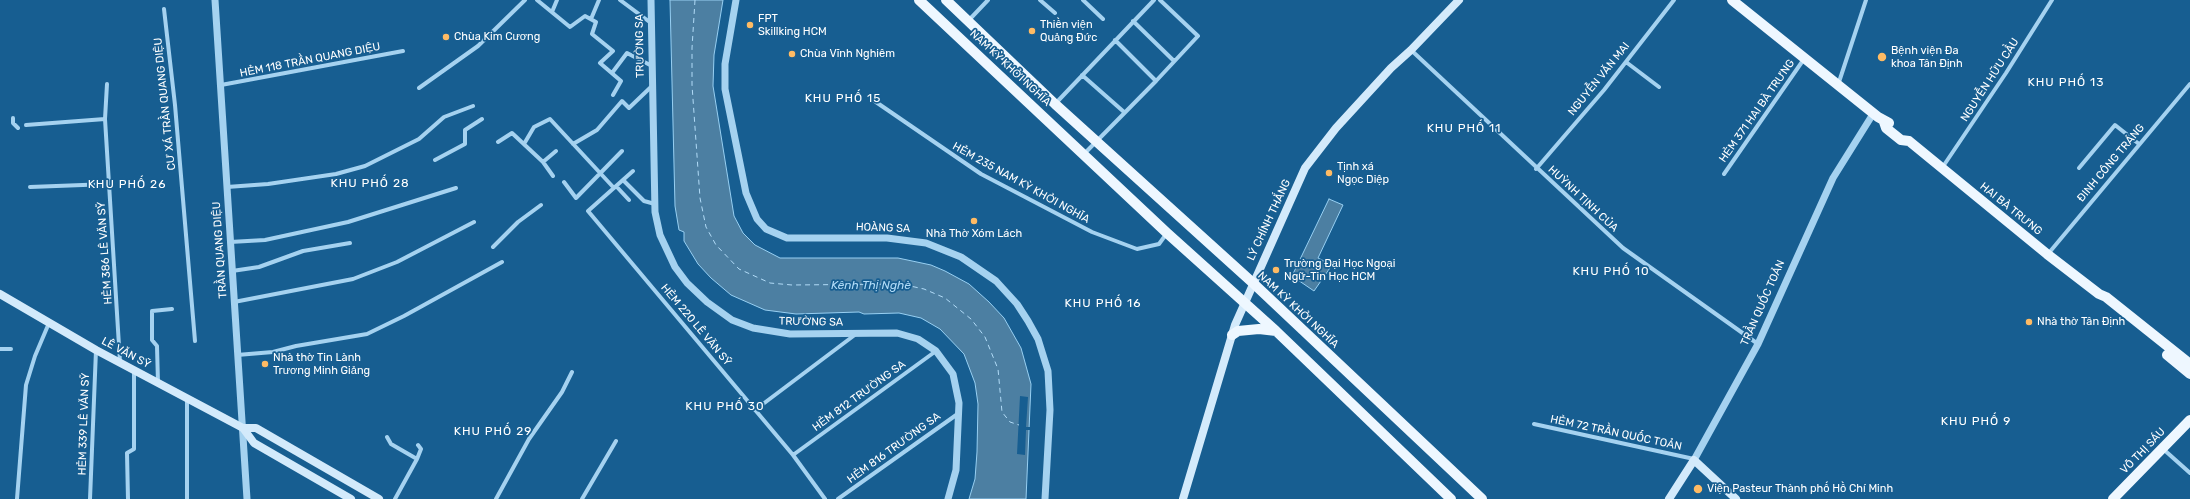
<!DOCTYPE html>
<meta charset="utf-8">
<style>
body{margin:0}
canvas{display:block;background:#175e91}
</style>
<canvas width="2190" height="499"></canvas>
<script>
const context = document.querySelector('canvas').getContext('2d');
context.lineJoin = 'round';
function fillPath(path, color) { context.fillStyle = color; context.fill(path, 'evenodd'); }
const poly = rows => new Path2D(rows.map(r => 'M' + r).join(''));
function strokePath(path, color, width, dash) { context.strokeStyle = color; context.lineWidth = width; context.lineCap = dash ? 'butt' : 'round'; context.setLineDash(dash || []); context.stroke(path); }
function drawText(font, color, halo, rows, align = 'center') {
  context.font = font + ' Rubik,sans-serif'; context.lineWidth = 3.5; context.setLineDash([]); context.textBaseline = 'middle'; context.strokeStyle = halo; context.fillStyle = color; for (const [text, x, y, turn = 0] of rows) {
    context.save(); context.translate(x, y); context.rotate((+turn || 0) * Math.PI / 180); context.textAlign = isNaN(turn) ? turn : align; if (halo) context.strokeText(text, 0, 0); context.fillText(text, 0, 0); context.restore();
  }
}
const water = poly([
 [670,0,723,0,714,55,713,86,734,216,743,233,755,245,780,258,898,258,931,265,945,271,969,284,989,302,1004,318,1021,348,1031,384,1026,499,969,499,975,479,977,452,978,404,975,383,964,354,940,329,921,318,899,313,864,314,859,312,796,314,765,310,731,295,711,278,698,264,684,241,684,232,679,230,675,206,670,0],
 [1329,199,1343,205,1318,258,1332,265,1314,291,1292,276,1329,199]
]);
fillPath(water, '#4c7fa2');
strokePath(water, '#97cff2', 1);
fillPath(poly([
 [1020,396,1028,397,1026,427,1030,427,1030,430,1026,430,1025,455,1017,454]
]), '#175e91');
strokePath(poly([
 [695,0,692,48,692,85,700,198,706,227,716,245,739,269,770,283,792,285,901,284,924,289,945,298,971,319,985,337,998,369,1002,412,1010,422,1019,425]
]), '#b1dbf7', 1, [5, 4]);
strokePath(poly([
 [537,0,570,27,585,16,596,22,592,34,613,51,600,63,621,81,613,95],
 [620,0,651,23],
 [1040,0,1055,13],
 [1083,0,1103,19],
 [164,9,175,105,195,341],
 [552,12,557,0],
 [591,19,599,0],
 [969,20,988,0],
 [1133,21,1174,61],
 [1115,40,1156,81,1198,36,1160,0],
 [1411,50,1623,248,1758,344],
 [1626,62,1659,87],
 [612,73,627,53,652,66],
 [1082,75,1124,112],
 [107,84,105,119,120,362],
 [221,85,403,51],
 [1838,85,1866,0],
 [419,88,478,46,525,0],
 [873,100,981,174,1092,232,1137,249,1159,244,1167,233],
 [1055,104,1154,0],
 [13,118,13,123,18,128],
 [26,125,105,119],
 [498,142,512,133,543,162,553,176],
 [524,144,534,127,550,119,614,188],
 [573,144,597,130,622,101,629,108,652,86],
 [1084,154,1156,81],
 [435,160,465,144,465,130,482,119],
 [543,162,556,151],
 [1942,168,2006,73,2052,0],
 [2079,168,2115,125,2139,144],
 [1536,169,1604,90,1674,0],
 [633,171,588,211,793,455,825,499],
 [1724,174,1804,59],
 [623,180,644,201,655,204],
 [564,182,576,198,622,151],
 [616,186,629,200],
 [30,187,109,184],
 [227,187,268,184,336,174,365,166,419,139,444,117,473,106],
 [230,242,265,240,348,222,456,188],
 [493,247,518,222,541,205],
 [2048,254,2190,84],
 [232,271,259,267,303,251,350,243],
 [234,302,353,279,397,262,474,222],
 [0,349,11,349],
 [237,355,273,352,296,346,367,334,404,316,502,262],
 [158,383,157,346,152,340,152,311,172,309],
 [187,399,187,499],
 [755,410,856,334],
 [1534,424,1694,459],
 [387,437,391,444,417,459,395,499],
 [2162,448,2190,473],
 [793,455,936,351],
 [417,459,421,449,418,445],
 [17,499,26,385,35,356,49,323],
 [90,499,96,350],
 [128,499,127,453,134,449,134,370],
 [496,499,529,439,562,392,572,372],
 [582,499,616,441],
 [838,499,959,413]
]), '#a5d2f0', 4);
strokePath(poly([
 [215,0,247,499],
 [651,0,655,212,660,235,675,267,687,283,707,302,732,320,753,328,790,334,897,333,918,339,936,351,953,374,959,403,956,470,948,499],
 [736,0,725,64,725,89,746,193,757,219,766,229,787,238,887,238,926,243,961,257,996,281,1017,304,1028,321,1038,339,1048,371,1050,410,1045,499],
 [1694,460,1758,344,1833,178,1873,114]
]), '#a5d2f0', 7);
strokePath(poly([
 [0,294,96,350,243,428,254,443,351,499],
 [243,428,256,428,379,499],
 [1183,499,1235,325,1305,168,1336,128,1391,68,1411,50,1459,0],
 [1669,499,1694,460,1736,499]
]), '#d3eafb', 8);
strokePath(poly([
 [919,0,1167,233,1276,331,1451,499],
 [946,0,1055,104,1253,283,1482,499],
 [1732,0,1878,117,1889,123],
 [1884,122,1886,128,1901,140,1909,141,2047,254,2099,294,2106,297,2190,364],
 [1232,335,1238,331,1259,329,1276,331],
 [2167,355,2190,374],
 [2113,499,2190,420]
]), '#eef7ff', 10);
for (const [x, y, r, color] of [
 [750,25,4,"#ffbb64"],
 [1032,31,4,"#ffbb64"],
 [446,37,4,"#ffbb64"],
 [792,54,4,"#ffbb64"],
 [1882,57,5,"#ffbb64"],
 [1329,173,4,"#ffbb64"],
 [974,221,4,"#ffbb64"],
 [1276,270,4,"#ffbb64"],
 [2029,322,4,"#ffbb64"],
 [265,364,4,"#ffbb64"],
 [1698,489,5,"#ffbb64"]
]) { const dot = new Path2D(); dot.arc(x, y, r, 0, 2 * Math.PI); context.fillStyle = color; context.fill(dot); strokePath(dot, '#175e91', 1.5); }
drawText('11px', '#fff', '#175e91', [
 ["FPT",758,19],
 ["Skillking HCM",758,32],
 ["Thiền viện",1040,25],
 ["Quảng Đức",1040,38],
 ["Chùa Kim Cương",454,37],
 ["Bệnh viện Đa",1891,51],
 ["khoa Tân Định",1891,64],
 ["Chùa Vĩnh Nghiêm",800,54],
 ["Tịnh xá",1337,167],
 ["Ngọc Diệp",1337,180],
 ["Nhà Thờ Xóm Lách",974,234,"center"],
 ["Trường Đại Học Ngoại",1284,264],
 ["Ngữ-Tin Học HCM",1284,277],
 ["Nhà thờ Tân Định",2037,322],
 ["Nhà thờ Tin Lành",273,358],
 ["Trương Minh Giảng",273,371],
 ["Viện Pasteur Thành phố Hồ Chí Minh",1707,489]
], 'left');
drawText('11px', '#fff', '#175e91', [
 ["TRƯỜNG SA",640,46,-91],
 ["HẺM 118 TRẦN QUANG DIỆU",310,60,-11],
 ["NAM KỲ KHỞI NGHĨA",1010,68,43],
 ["NGUYỄN VĂN MAI",1599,79,-51],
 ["NGUYỄN HỮU CẦU",1990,80,-57],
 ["CƯ XÁ TRẦN QUANG DIỆU",165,104,-96],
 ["HẺM 371 HAI BÀ TRƯNG",1757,111,-55],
 ["ÐINH CÔNG TRÁNG",2111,163,-50],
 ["HẺM 235 NAM KỲ KHỞI NGHĨA",1021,183,29],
 ["HUỲNH TỊNH CỦA",1583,199,43],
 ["HAI BÀ TRƯNG",2011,209,39],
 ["LÝ CHÍNH THẮNG",1269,220,-65],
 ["HOÀNG SA",883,228,2],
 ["TRẦN QUANG DIỆU",220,250,-94],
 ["HẺM 386 LÊ VĂN SỸ",105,253,-94],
 ["TRẦN QUỐC TOẢN",1763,303,-66],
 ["NAM KỲ KHỞI NGHĨA",1298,310,43],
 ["TRƯỜNG SA",811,322,1],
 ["HẺM 220 LÊ VĂN SỸ",696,325,50],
 ["LÊ VĂN SỸ",126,353,28],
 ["HẺM 812 TRƯỜNG SA",859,396,-36],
 ["HẺM 339 LÊ VĂN SỸ",84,424,-88],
 ["HẺM 72 TRẦN QUỐC TOẢN",1616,433,12],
 ["HẺM 816 TRƯỜNG SA",894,448,-36],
 ["VÕ THỊ SÁU",2143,451,-46]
]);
context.letterSpacing = '1px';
drawText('12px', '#fff', '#175e91', [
 ["KHU PHỐ 13",2066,83],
 ["KHU PHỐ 15",843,99],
 ["KHU PHỐ 11",1464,129],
 ["KHU PHỐ 28",370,184],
 ["KHU PHỐ 26",127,185],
 ["KHU PHỐ 10",1611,272],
 ["KHU PHỐ 16",1103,304],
 ["KHU PHỐ 30",725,407],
 ["KHU PHỐ 9",1976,422],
 ["KHU PHỐ 29",493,432]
]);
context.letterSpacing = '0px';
drawText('italic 12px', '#b1dbf7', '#175e91', [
 ["Kênh Thị Nghè",871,286]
]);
</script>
